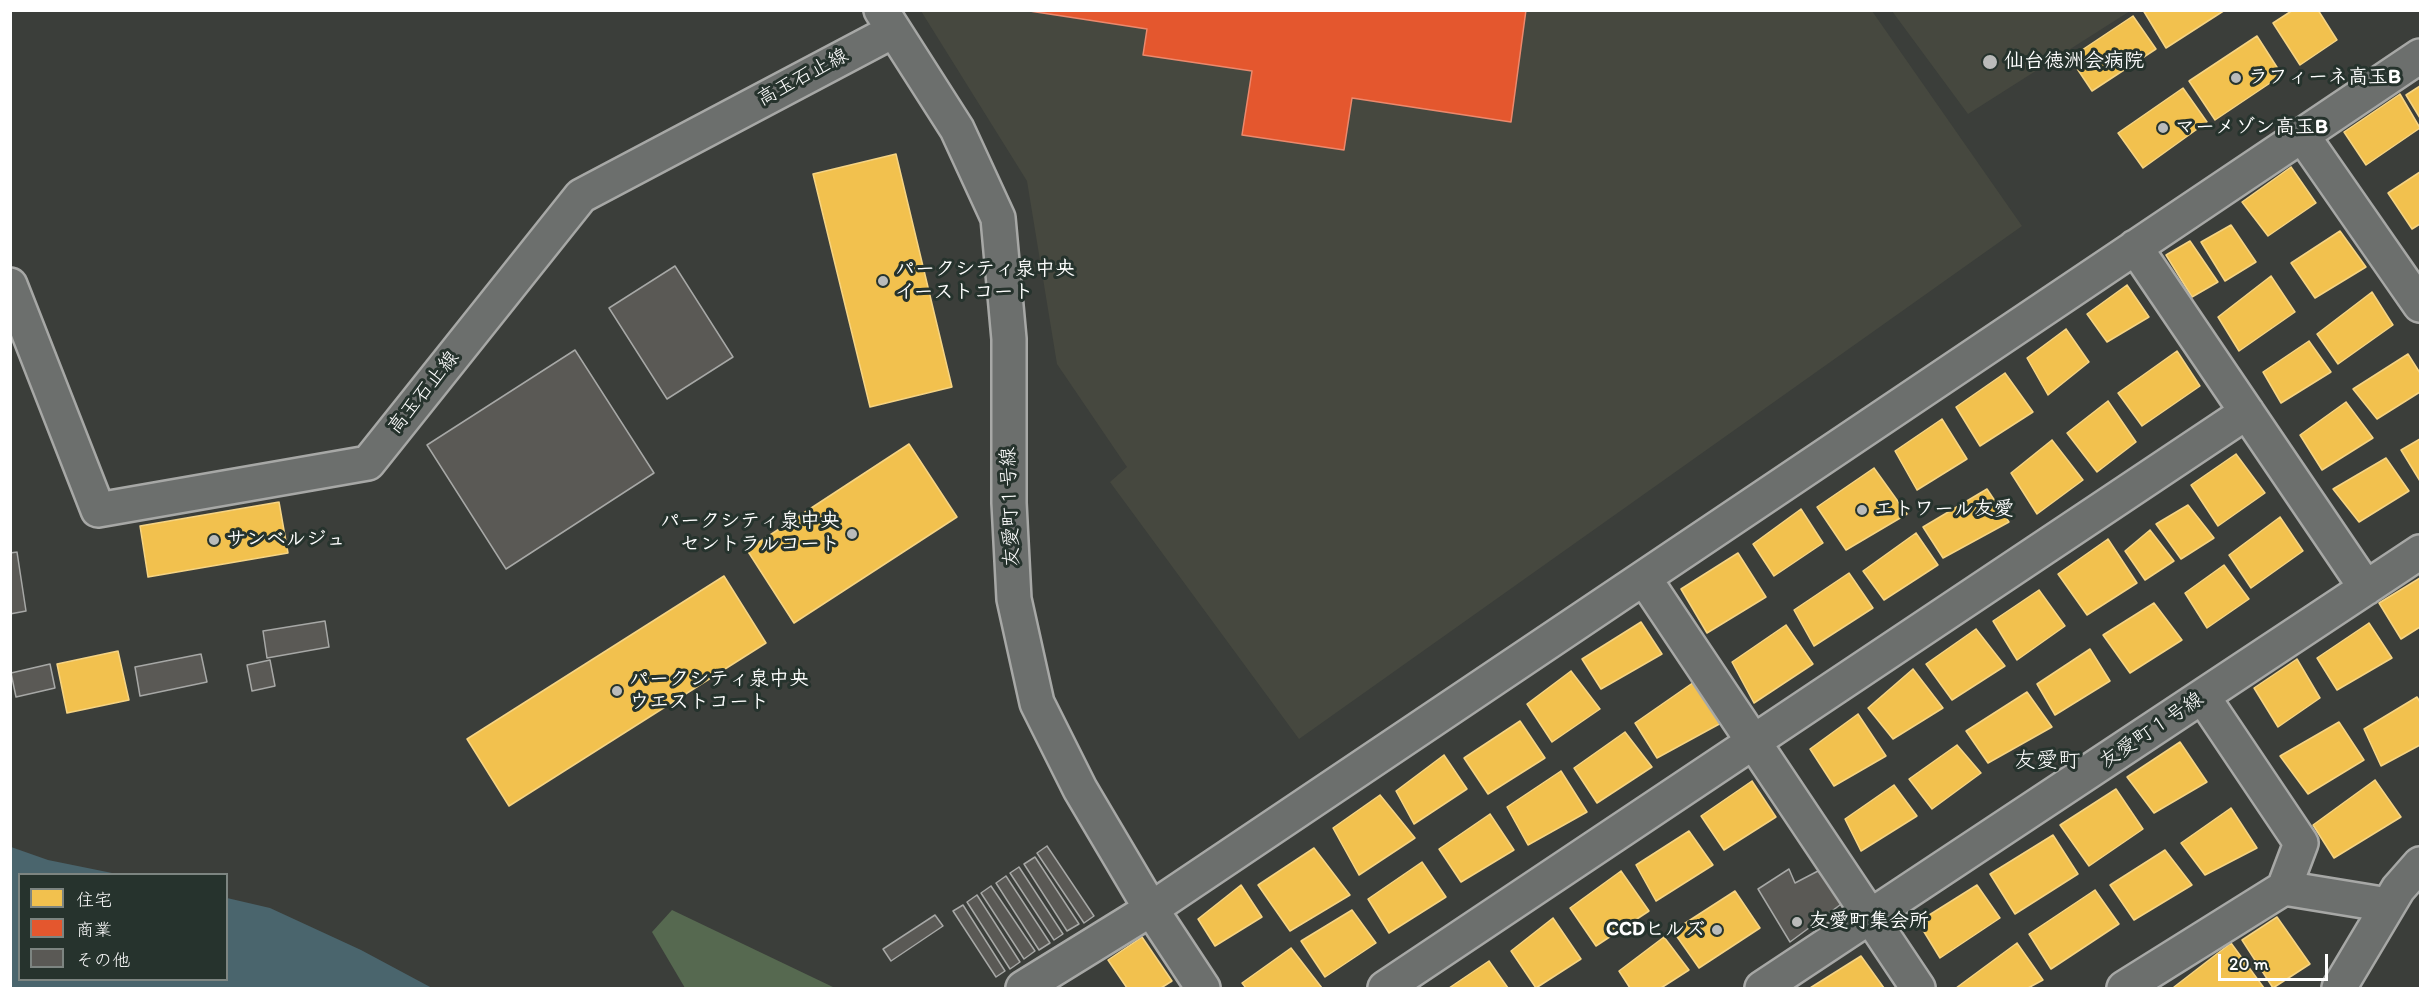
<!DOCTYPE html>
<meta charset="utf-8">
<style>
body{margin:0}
#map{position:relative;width:2431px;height:999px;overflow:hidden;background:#3b3e3a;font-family:Itim,"Klee One",sans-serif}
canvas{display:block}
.frame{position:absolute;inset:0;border:12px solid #fff;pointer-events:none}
.legend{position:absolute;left:18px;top:873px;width:210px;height:108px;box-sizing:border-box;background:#26332d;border:2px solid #7d8581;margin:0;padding:8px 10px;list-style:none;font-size:18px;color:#fff}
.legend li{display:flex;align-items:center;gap:12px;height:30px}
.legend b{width:30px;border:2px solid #7d8581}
.scale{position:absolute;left:2218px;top:954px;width:110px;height:27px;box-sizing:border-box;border:3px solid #fff;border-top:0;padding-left:8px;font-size:18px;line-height:21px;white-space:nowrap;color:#fff;-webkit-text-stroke:4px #26332d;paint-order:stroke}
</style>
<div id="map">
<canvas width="2431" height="999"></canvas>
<div class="frame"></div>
<ul class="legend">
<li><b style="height:16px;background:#f2c14e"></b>住宅</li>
<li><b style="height:16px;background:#e4572e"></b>商業</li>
<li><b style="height:16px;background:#5a5955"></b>その他</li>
</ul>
<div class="scale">20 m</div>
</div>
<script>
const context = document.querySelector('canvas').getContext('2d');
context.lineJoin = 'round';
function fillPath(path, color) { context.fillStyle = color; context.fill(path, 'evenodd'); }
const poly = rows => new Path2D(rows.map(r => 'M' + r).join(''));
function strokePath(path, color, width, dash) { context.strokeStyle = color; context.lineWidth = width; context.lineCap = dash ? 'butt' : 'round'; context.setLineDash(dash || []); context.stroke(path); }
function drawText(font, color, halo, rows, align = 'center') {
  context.font = font + ' Itim,"Klee One",sans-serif'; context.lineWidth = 6; context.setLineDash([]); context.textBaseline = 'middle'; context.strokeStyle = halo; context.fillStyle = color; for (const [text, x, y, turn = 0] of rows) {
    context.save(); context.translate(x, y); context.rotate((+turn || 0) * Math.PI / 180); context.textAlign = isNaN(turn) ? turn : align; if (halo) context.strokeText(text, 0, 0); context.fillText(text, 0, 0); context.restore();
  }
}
fillPath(poly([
 [921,11,1872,11,2022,226,1299,739,1110,482,1127,467,1057,364,1027,181],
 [1892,11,2130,11,1968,114]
]), '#46483f');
fillPath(poly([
 [672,910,835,988,685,988,652,932]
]), '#566950');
fillPath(poly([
 [11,847,48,860,117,874,20,874,20,980,226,980,227,898,270,908,361,950,432,988,11,988]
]), '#4a656d');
const homes = poly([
 [2143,10,2225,10,2166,48,2143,10],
 [2293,10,2318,10,2337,40,2300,65,2273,23,2293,10],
 [2133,16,2156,49,2092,91,2070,58,2133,16],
 [2257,36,2282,75,2215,120,2189,81,2257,36],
 [2420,86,2420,118,2406,95,2420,86],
 [2183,88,2207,122,2143,168,2118,133,2183,88],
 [2400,94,2420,128,2366,165,2344,132,2400,94],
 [896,154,952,387,870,407,813,174,896,154],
 [2291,167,2316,203,2268,236,2242,202,2291,167],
 [2420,172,2420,224,2412,229,2388,193,2420,172],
 [2231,225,2256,262,2225,281,2201,242,2231,225],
 [2340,231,2366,267,2315,298,2291,263,2340,231],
 [2190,241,2218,282,2192,297,2166,255,2190,241],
 [2271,276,2295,312,2239,351,2218,317,2271,276],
 [2127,285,2149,317,2107,342,2087,314,2127,285],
 [2372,292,2393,325,2338,364,2317,334,2372,292],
 [2066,329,2089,362,2048,395,2027,358,2066,329],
 [2309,341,2331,372,2281,403,2263,372,2309,341],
 [2177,351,2200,386,2142,426,2118,393,2177,351],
 [2408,354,2420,373,2420,392,2377,419,2353,389,2408,354],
 [2005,373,2033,412,1980,446,1956,407,2005,373],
 [2108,401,2136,442,2097,472,2067,433,2108,401],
 [2346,402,2373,438,2322,470,2300,435,2346,402],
 [1942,419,1967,459,1917,490,1895,451,1942,419],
 [2420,439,2420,481,2401,450,2420,439],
 [2052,440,2083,480,2037,514,2011,473,2052,440],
 [909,444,957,517,794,623,747,550,909,444],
 [2236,454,2265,493,2218,526,2191,485,2236,454],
 [2386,458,2409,491,2359,522,2333,489,2386,458],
 [1874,468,1907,514,1846,550,1817,507,1874,468],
 [1987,489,2009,522,1943,558,1923,527,1987,489],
 [279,502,288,553,148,577,140,526,279,502],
 [2188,505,2214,538,2181,559,2156,524,2188,505],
 [1801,509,1823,543,1774,576,1753,544,1801,509],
 [2280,517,2303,551,2251,588,2229,555,2280,517],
 [2150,530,2174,561,2145,580,2125,551,2150,530],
 [1916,533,1938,565,1884,600,1863,571,1916,533],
 [2108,539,2137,583,2087,615,2058,574,2108,539],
 [1738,553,1766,597,1707,633,1681,589,1738,553],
 [2224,565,2249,599,2207,628,2185,593,2224,565],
 [1849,573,1873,608,1814,646,1794,610,1849,573],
 [724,576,766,643,509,806,467,739,724,576],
 [2420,578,2420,627,2401,639,2379,603,2420,578],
 [2039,590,2065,626,2017,660,1993,621,2039,590],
 [2154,603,2182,640,2130,673,2103,635,2154,603],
 [1641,622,1662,654,1601,689,1582,659,1641,622],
 [2369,623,2392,658,2337,690,2317,658,2369,623],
 [1786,625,1813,664,1754,703,1732,662,1786,625],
 [1976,629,2005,666,1952,700,1926,664,1976,629],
 [2090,649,2110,681,2055,715,2037,684,2090,649],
 [118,651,129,700,67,713,57,664,118,651],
 [2297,659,2320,698,2278,727,2254,688,2297,659],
 [1913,669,1943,708,1893,739,1868,708,1913,669],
 [1571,671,1600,709,1552,742,1527,704,1571,671],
 [1694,682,1723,722,1657,758,1635,723,1694,682],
 [2027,692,2052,727,1988,763,1966,731,2027,692],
 [2417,697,2420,702,2420,745,2381,766,2364,729,2417,697],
 [1858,714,1886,756,1834,786,1810,749,1858,714],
 [1520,721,1545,758,1488,794,1464,758,1520,721],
 [2339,722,2364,760,2308,794,2280,756,2339,722],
 [1625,732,1652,767,1597,803,1574,768,1625,732],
 [2180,742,2207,782,2154,813,2127,777,2180,742],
 [1957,745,1981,773,1932,809,1909,779,1957,745],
 [1444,755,1467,789,1414,824,1396,791,1444,755],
 [1561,771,1587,812,1528,845,1507,807,1561,771],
 [2375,780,2401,817,2334,858,2313,825,2375,780],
 [1752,781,1776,817,1724,850,1701,816,1752,781],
 [1894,785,1917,816,1861,851,1845,819,1894,785],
 [2116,789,2143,829,2089,866,2060,825,2116,789],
 [1380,795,1415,838,1359,875,1333,828,1380,795],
 [2231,808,2257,848,2205,875,2181,843,2231,808],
 [1490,814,1514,850,1461,882,1439,849,1490,814],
 [1689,831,1713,865,1656,901,1636,865,1689,831],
 [2053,835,2078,874,2015,914,1990,874,2053,835],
 [1314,848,1350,895,1290,931,1258,885,1314,848],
 [2165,850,2192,885,2134,920,2110,885,2165,850],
 [1422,862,1446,897,1389,933,1368,899,1422,862],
 [1621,871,1649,911,1596,946,1570,908,1621,871],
 [1241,885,1262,917,1215,946,1198,919,1241,885],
 [1977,885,2000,918,1940,958,1918,922,1977,885],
 [2095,890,2119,924,2051,969,2029,934,2095,890],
 [1735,891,1760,928,1699,968,1673,931,1735,891],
 [1352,910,1376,943,1325,977,1301,941,1352,910],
 [2277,917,2310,964,2273,988,2242,940,2277,917],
 [1553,918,1581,959,1536,988,1511,951,1553,918],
 [1142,937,1172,981,1161,988,1127,988,1108,960,1142,937],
 [1664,937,1689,970,1661,988,1630,988,1619,971,1664,937],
 [2017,943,2043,980,2028,988,1956,988,2017,943],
 [2231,943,2264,988,2175,988,2174,987,2231,943],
 [1291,948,1322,988,1246,988,1242,983,1291,948],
 [1861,956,1884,988,1810,988,1861,956],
 [1489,961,1508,988,1449,988,1489,961]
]);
fillPath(homes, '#f2c14e');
strokePath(homes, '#f6d483', 1.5);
const shops = poly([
 [1023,10,1526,10,1511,122,1352,98,1344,150,1242,135,1252,71,1143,55,1147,29,1023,10]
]);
fillPath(shops, '#e4572e');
strokePath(shops, '#ec896d', 1.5);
const building = poly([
 [675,266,733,357,667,399,609,308,675,266],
 [575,350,654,473,506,569,427,445,575,350],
 [17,552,26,611,10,614,10,553,17,552],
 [325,621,329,647,267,658,263,631,325,621],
 [201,654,207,682,140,696,135,667,201,654],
 [270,660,275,686,252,691,247,665,270,660],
 [50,664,55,688,16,697,11,673,50,664],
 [1047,846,1094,916,1084,923,1037,853,1047,846],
 [1035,857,1079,924,1067,931,1024,864,1035,857],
 [1019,867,1063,934,1054,940,1010,873,1019,867],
 [1789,869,1795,883,1818,871,1844,902,1790,942,1758,889,1789,869],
 [1006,876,1050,943,1039,950,996,883,1006,876],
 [991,886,1035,951,1024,959,981,893,991,886],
 [977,895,1020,962,1010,969,967,902,977,895],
 [963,905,1005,971,996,977,953,911,963,905],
 [935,915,943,926,891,961,883,949,935,915]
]);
fillPath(building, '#5a5955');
strokePath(building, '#a7a8a6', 1.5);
const minor = poly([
 [881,10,957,129,998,218,1009,339,1009,503,1014,599,1037,703,1080,789,1151,909,1203,988],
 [2302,135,2420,305],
 [2135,247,2366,588],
 [10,285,98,510,368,463,581,196,893,31],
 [1644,578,1918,988],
 [2284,888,2388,905],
 [1023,988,1151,909,2420,56],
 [1385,988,2247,412],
 [1762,988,2420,552],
 [2124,988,2284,888,2301,843,2203,697],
 [2339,988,2398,889,2420,864]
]);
strokePath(minor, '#a7a8a6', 38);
strokePath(minor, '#6c6f6d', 33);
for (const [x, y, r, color] of [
 [1990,62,8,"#babbba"],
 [2236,78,6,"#babbba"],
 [2163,128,6,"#babbba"],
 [883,281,6,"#babbba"],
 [1862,510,6,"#babbba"],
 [852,534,6,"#babbba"],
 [214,540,6,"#babbba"],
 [617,691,6,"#babbba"],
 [1797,922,6,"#babbba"],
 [1717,930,6,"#babbba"]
]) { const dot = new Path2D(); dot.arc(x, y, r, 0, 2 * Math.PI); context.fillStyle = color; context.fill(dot); strokePath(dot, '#26332d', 2); }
drawText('bold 20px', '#fff', '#26332d', [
 ["仙台徳洲会病院",2004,62],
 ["ラフィーネ高玉B",2248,78],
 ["マーメゾン高玉B",2175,128],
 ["パークシティ泉中央",895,270],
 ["イーストコート",895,293],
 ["エトワール友愛",1874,510],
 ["パークシティ泉中央",840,522,"right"],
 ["セントラルコート",840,545,"right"],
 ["サンベルジュ",226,540],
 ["パークシティ泉中央",629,680],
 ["ウエストコート",629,703],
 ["友愛町集会所",1809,922],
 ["CCDヒルズ",1705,930,"right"]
], 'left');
drawText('20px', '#fff', '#26332d', [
 ["高玉石止線",803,78,-28],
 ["高玉石止線",424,393,-51],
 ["友愛町１号線",1011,507,-92],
 ["友愛町１号線",2152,731,-34]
]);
drawText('22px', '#fff', '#26332d', [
 ["友愛町",2047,761]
]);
</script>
